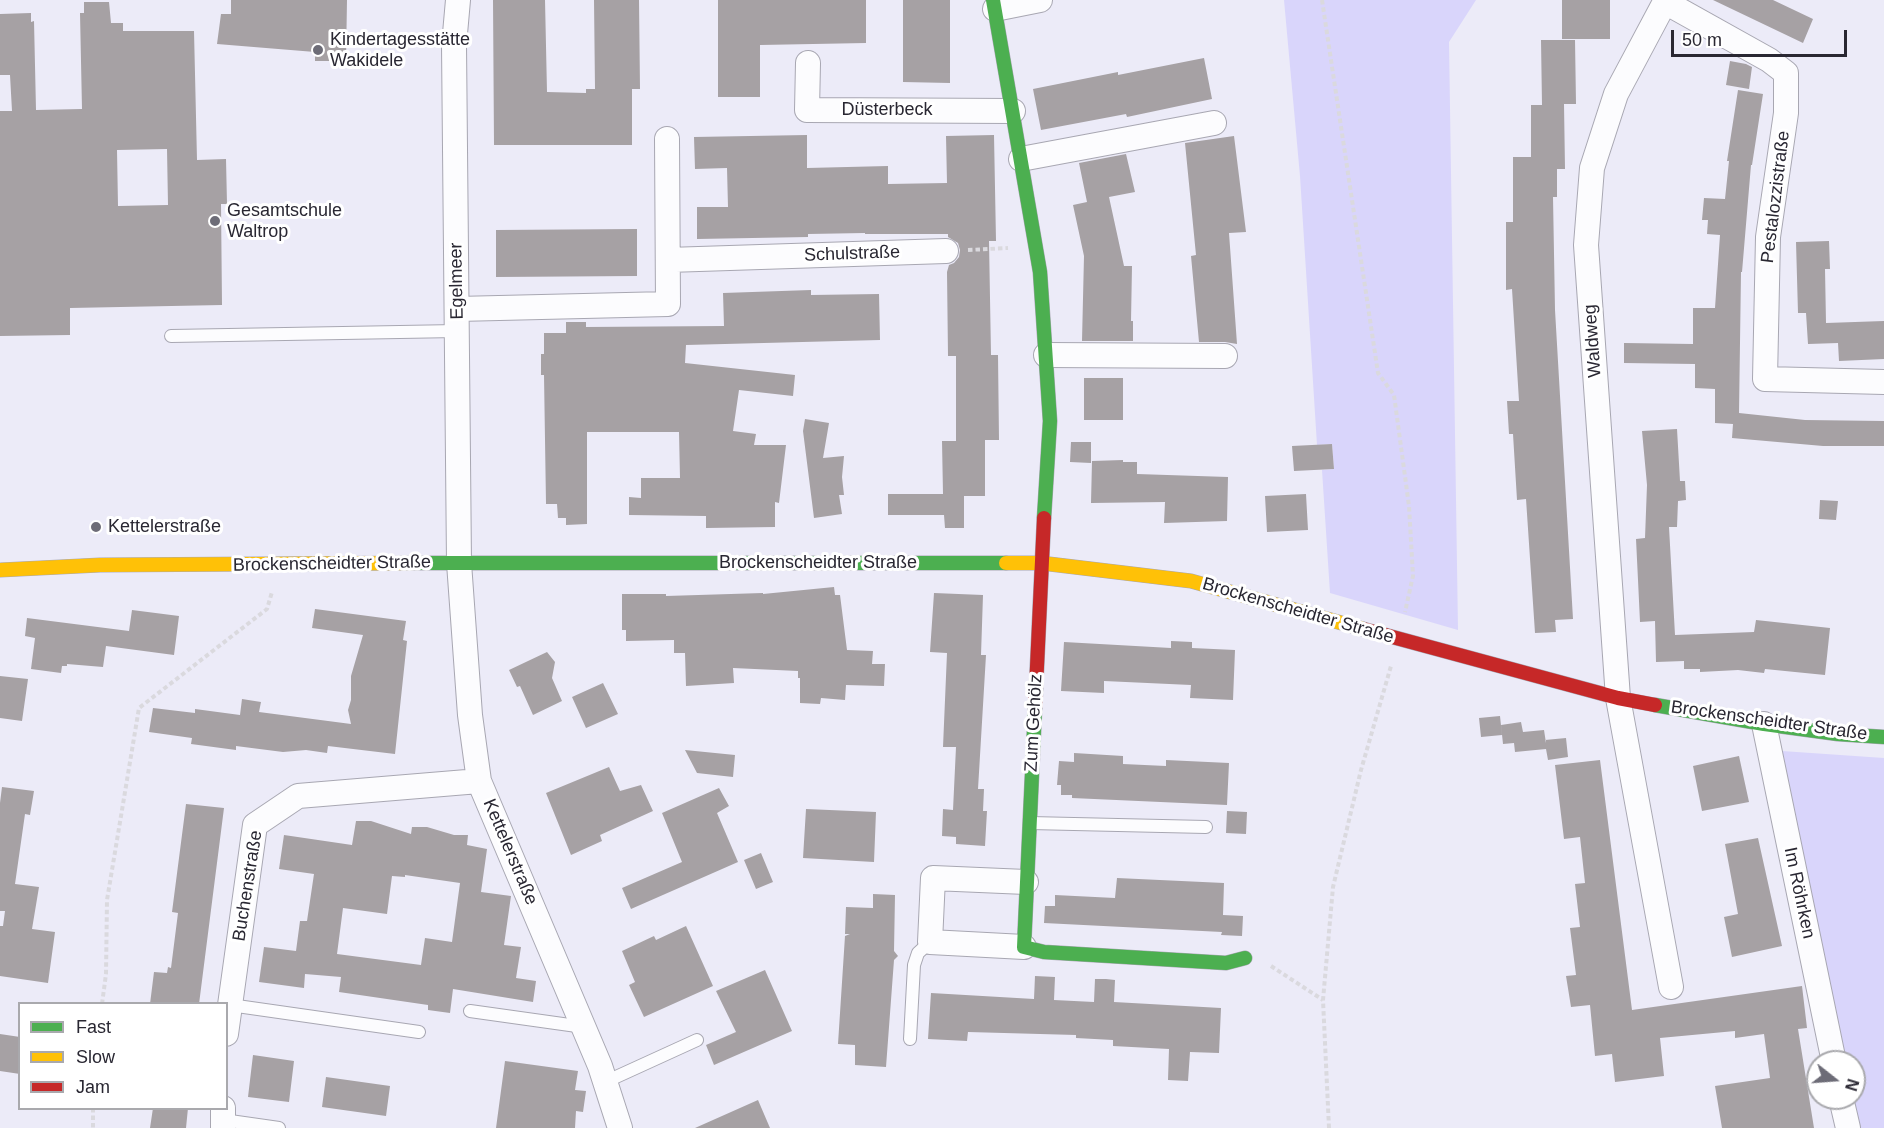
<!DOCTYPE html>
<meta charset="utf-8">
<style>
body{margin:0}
#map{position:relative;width:1884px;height:1128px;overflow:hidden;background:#ecebf8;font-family:Helvetica,sans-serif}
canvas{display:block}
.legend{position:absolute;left:18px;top:1002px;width:210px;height:108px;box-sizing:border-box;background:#fff;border:2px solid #a9a9ad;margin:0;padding:8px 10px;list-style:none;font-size:18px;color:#292732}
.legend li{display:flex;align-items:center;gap:12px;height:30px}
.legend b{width:30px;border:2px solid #a9a9ad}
.north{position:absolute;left:1806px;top:1050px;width:60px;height:60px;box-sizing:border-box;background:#fff;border:2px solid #a9a9ad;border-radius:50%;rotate:107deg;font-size:16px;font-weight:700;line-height:24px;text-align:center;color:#292732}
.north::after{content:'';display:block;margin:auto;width:21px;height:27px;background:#6d6c77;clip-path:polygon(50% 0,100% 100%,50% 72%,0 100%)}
.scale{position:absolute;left:1671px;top:30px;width:176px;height:27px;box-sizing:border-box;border:3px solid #292732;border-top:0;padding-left:8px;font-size:18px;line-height:21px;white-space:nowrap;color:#292732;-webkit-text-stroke:4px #fff;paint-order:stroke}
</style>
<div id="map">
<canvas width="1884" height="1128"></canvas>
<ul class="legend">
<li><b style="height:8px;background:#4caf50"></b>Fast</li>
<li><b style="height:8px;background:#ffc107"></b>Slow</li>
<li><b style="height:8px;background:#c62828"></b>Jam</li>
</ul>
<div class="north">N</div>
<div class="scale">50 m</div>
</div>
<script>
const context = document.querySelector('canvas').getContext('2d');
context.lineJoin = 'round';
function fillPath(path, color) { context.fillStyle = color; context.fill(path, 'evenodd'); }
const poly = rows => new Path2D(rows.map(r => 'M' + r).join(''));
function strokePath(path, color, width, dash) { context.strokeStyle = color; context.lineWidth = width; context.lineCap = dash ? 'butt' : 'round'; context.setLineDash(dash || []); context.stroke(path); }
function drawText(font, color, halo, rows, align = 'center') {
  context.font = font + ' Helvetica,sans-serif'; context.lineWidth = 6; context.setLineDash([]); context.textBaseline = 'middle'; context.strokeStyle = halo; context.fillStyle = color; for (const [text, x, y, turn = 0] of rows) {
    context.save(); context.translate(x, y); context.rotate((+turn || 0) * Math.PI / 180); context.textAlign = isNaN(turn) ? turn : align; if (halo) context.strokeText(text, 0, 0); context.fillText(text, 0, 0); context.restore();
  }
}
fillPath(poly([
 [1284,0,1476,0,1449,42,1458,630,1330,593,1322,470,1334,469,1332,444,1317,445,1300,176],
 [1782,751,1884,758,1884,1128,1857,1128,1850,1098,1854,1098,1854,1062,1842,1062,1787,783]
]), '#d9d5fb');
fillPath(poly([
 [231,0,347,0,346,61,315,61,315,52,217,44,221,14,231,14],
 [493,0,545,0,547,92,586,93,586,89,595,89,594,0,639,0,640,89,632,89,632,145,494,145],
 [718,0,866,0,866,43,760,45,760,97,718,97],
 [903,0,950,0,950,83,903,82],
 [1562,0,1610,0,1610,39,1562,39],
 [1713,0,1773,0,1813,19,1803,43],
 [84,2,109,2,111,23,123,23,123,31,194,31,197,160,226,159,227,204,221,204,222,305,70,308,70,335,0,336,0,111,12,111,10,75,0,75,0,14,31,13,31,22,34,21,36,110,82,109,80,13,84,13],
 [167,149,168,205,118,206,117,150],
 [1541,40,1575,40,1576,104,1564,104,1565,169,1557,169,1557,197,1553,197,1555,310,1573,619,1555,620,1556,632,1535,633,1526,499,1517,500,1513,434,1509,434,1507,401,1519,401,1512,289,1506,290,1506,222,1513,222,1513,157,1531,157,1531,105,1542,105],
 [1204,58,1212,99,1127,117,1126,114,1041,130,1033,89,1118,72,1118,75],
 [1730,61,1746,64,1752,67,1749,89,1726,85],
 [1738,90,1763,94,1752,165,1751,165,1742,272,1741,272,1739,413,1805,420,1884,421,1884,446,1823,446,1732,438,1733,424,1715,423,1715,389,1695,388,1695,364,1624,363,1624,343,1693,344,1693,308,1715,308,1720,235,1707,234,1708,220,1702,220,1704,198,1725,199,1729,161,1727,161],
 [807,135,807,168,888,166,888,184,947,183,946,136,994,135,996,241,989,241,991,355,998,355,999,440,985,440,985,496,964,496,964,528,945,528,944,515,888,515,888,494,943,494,942,441,956,441,956,356,948,356,947,272,949,265,954,263,959,257,960,250,958,243,948,237,948,234,865,234,865,233,808,234,808,237,697,239,697,207,728,207,727,168,695,169,694,137],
 [1234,136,1246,232,1229,233,1237,344,1225,342,1199,342,1191,256,1196,255,1185,143],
 [1126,154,1135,192,1109,197,1124,266,1132,266,1131,321,1133,321,1133,341,1082,341,1084,256,1073,205,1087,202,1079,163],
 [637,229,637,276,496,277,496,230],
 [1829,241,1830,269,1825,269,1826,323,1884,321,1884,359,1839,361,1838,343,1808,344,1806,313,1798,313,1796,242],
 [811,290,811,295,879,294,880,340,686,345,685,363,795,375,793,396,739,390,733,431,756,434,754,445,786,445,779,503,775,502,775,527,706,528,706,516,629,515,629,497,641,498,641,478,680,478,679,432,587,432,587,524,566,525,566,518,558,518,557,504,546,504,544,375,541,375,541,354,544,354,544,333,566,333,566,322,586,322,586,327,724,326,723,293],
 [1084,378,1123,378,1123,420,1084,420],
 [805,419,829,423,823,458,844,456,842,477,844,495,839,495,842,514,814,518,803,431],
 [1677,429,1680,481,1685,481,1686,500,1678,501,1677,527,1669,527,1675,635,1754,632,1756,620,1830,628,1825,675,1765,669,1764,673,1738,670,1700,672,1700,669,1684,669,1684,661,1656,662,1655,621,1640,622,1638,580,1636,539,1645,538,1647,485,1642,431],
 [1071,442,1091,442,1091,463,1070,462],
 [1332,444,1334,469,1294,471,1292,446],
 [1123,460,1123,462,1137,462,1137,474,1228,477,1227,521,1164,523,1165,502,1091,503,1092,461],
 [1306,494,1308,530,1267,532,1265,496],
 [1820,500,1838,501,1836,520,1819,519],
 [834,587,835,595,840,595,847,650,873,651,872,664,885,664,884,686,846,685,845,700,821,698,820,704,800,703,800,678,798,678,798,671,733,668,734,683,686,686,685,653,674,653,674,640,626,641,626,630,622,630,622,594,666,594,666,596,763,593,763,594],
 [934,593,983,595,981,655,986,655,978,789,984,789,983,811,987,811,985,846,956,844,956,837,942,836,943,809,953,810,956,747,943,747,947,653,930,652],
 [315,609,406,621,403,640,407,641,395,754,328,746,327,753,306,750,283,752,236,746,236,750,191,744,192,738,149,732,153,708,195,713,195,709,240,715,242,699,261,702,259,712,351,724,348,710,351,700,351,676,363,635,312,628],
 [132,610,179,616,174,655,106,646,103,667,67,664,67,666,62,666,61,673,31,669,35,638,25,636,27,618,129,631],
 [1171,641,1192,642,1192,648,1235,650,1233,700,1190,698,1191,685,1104,681,1104,693,1061,691,1064,642,1171,648],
 [547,652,555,662,552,678,562,701,533,715,520,686,517,687,509,670],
 [0,676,28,679,22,721,0,718],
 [603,683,618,714,586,728,572,697],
 [1500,716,1502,735,1481,737,1479,718],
 [1521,722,1523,732,1544,730,1546,743,1545,740,1566,738,1568,757,1548,760,1546,749,1515,752,1514,743,1503,744,1501,725],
 [685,750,735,755,733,777,697,773],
 [1074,753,1123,756,1123,764,1166,766,1166,760,1229,763,1227,805,1072,798,1072,795,1061,795,1061,785,1057,785,1059,761,1074,762],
 [1739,756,1749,802,1702,811,1693,766],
 [1600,760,1632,1010,1802,986,1807,1028,1798,1029,1814,1128,1722,1128,1715,1086,1770,1078,1764,1034,1735,1038,1735,1031,1660,1038,1664,1076,1615,1082,1612,1054,1595,1056,1590,1005,1571,1007,1566,976,1576,975,1570,928,1580,927,1575,884,1585,883,1580,837,1564,839,1555,765],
 [609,767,620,791,641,785,653,811,600,835,602,841,571,855,546,793],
 [2,787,34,791,30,815,25,814,15,884,39,887,32,929,55,932,48,983,0,976,0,926,3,926,5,911,0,911,0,803],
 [719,788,729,806,717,813,738,862,631,909,622,888,682,862,662,813],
 [186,804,224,808,199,1004,150,1004,154,972,167,973,168,967,171,968,178,913,172,912],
 [806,809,876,812,874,862,803,858],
 [1227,811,1247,812,1246,834,1226,833],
 [356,821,371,821,411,834,412,827,427,827,454,835,468,835,467,845,487,849,481,892,511,896,504,945,521,947,516,978,536,981,533,1002,453,989,450,1013,428,1010,428,1005,339,992,341,977,305,974,304,988,259,982,264,947,296,951,300,921,307,921,314,874,279,869,284,835,352,845],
 [405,875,460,883,452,942,425,938,421,965,337,954,343,908,387,914,392,876,405,877],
 [1758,838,1782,946,1732,957,1724,917,1738,914,1725,844],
 [761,853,773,882,756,889,744,860],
 [1117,878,1224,883,1223,915,1243,916,1242,936,1221,935,1222,932,1044,923,1045,906,1055,906,1055,895,1115,898],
 [873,894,895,895,894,951,898,956,894,960,886,1067,855,1065,855,1045,838,1044,845,936,850,934,845,934,846,907,873,908],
 [686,926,713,986,644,1017,629,985,635,982,622,951,654,936,656,940],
 [765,970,792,1031,714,1065,706,1045,736,1032,716,991],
 [1035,976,1055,977,1054,1000,1094,1002,1095,979,1106,979,1115,980,1114,1002,1221,1008,1219,1053,1190,1052,1188,1081,1168,1080,1169,1049,1113,1046,1113,1040,1076,1038,1076,1035,968,1032,967,1041,928,1039,931,993,1034,999],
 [0,1034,20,1037,20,1074,0,1071],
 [253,1055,294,1061,289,1102,248,1097],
 [505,1061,578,1071,575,1090,586,1091,583,1112,576,1111,575,1128,496,1128],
 [326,1077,390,1086,386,1116,322,1107],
 [758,1100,770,1128,695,1128],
 [153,1108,188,1108,186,1128,150,1128]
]), '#a6a1a4');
const lane = poly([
 [171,336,457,331],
 [1030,823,1206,827],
 [230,1005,419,1032],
 [470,1011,584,1027],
 [910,1039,914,965,918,953,930,942],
 [605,1082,697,1040],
 [223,1120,279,1128]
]);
const street = poly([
 [458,0,454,45,459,563,470,715,479,781,600,1066,620,1128],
 [1666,0,1616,94,1592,168,1586,245,1618,698,1671,987],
 [1665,2,1769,60,1786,73,1786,113,1768,237,1765,379,1884,382],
 [995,9,1040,0],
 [808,63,807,110,1013,111],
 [1021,159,1214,123],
 [668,260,946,251],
 [457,309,668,304,667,139],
 [1046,355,1225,356],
 [1764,724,1834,1062],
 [1024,947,930,942,933,878,1026,882],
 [226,1034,255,825,298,796,479,781],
 [1841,1098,1848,1128],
 [223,1108,223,1128]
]);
const fast = poly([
 [993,0,1040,272,1050,421,1044,518],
 [415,563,1006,563],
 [1655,705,1764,724,1838,734,1884,737],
 [1035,709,1024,947,1044,952,1226,963,1245,958]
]);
const slow = poly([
 [1006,563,1041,563,1191,581,1363,629],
 [0,570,100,565,415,563]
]);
const jam = poly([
 [1363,629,1618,698,1655,705],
 [1035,709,1044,518]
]);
strokePath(lane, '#a8a7b2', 14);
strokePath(street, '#a8a7b2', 26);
strokePath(fast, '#a8a7b2', 15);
strokePath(slow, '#a8a7b2', 15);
strokePath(jam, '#a8a7b2', 15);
strokePath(poly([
 [1322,0,1378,373,1394,395,1409,506,1413,576,1405,612],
 [968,250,1008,248],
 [1271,966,1323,1000],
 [102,1004,106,974,107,900,139,708,267,609,272,592],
 [93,1108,93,1128],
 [1329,1128,1323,1000,1333,887,1361,770,1391,666]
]), '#dad9de', 4, [4.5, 3]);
strokePath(lane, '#fcfcfe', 12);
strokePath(street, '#fcfcfe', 24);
strokePath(fast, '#4caf50', 14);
strokePath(slow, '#ffc107', 14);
strokePath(jam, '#c62828', 14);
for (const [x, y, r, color] of [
 [318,50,6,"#6d6c77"],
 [215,221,6,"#6d6c77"],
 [96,527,6,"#6d6c77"]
]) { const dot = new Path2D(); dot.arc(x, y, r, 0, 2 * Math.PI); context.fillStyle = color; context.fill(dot); strokePath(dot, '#fff', 2); }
drawText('18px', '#292732', '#fff', [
 ["Kindertagesstätte",330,40],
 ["Wakidele",330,61],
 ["Gesamtschule",227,211],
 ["Waltrop",227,232],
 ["Kettelerstraße",108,527]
], 'left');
drawText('18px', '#292732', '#fff', [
 ["Düsterbeck",887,110],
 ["Pestalozzistraße",1776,197,-83],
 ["Schulstraße",852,254,-2],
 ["Egelmeer",457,281,-91],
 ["Waldweg",1593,341,-94],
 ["Brockenscheidter Straße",818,563],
 ["Brockenscheidter Straße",332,564,-1],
 ["Brockenscheidter Straße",1298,611,16],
 ["Brockenscheidter Straße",1769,721,8],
 ["Zum Gehölz",1034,723,-87],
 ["Kettelerstraße",510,852,67],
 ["Buchenstraße",248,886,-81],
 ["Im Röhrken",1799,893,78]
]);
</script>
